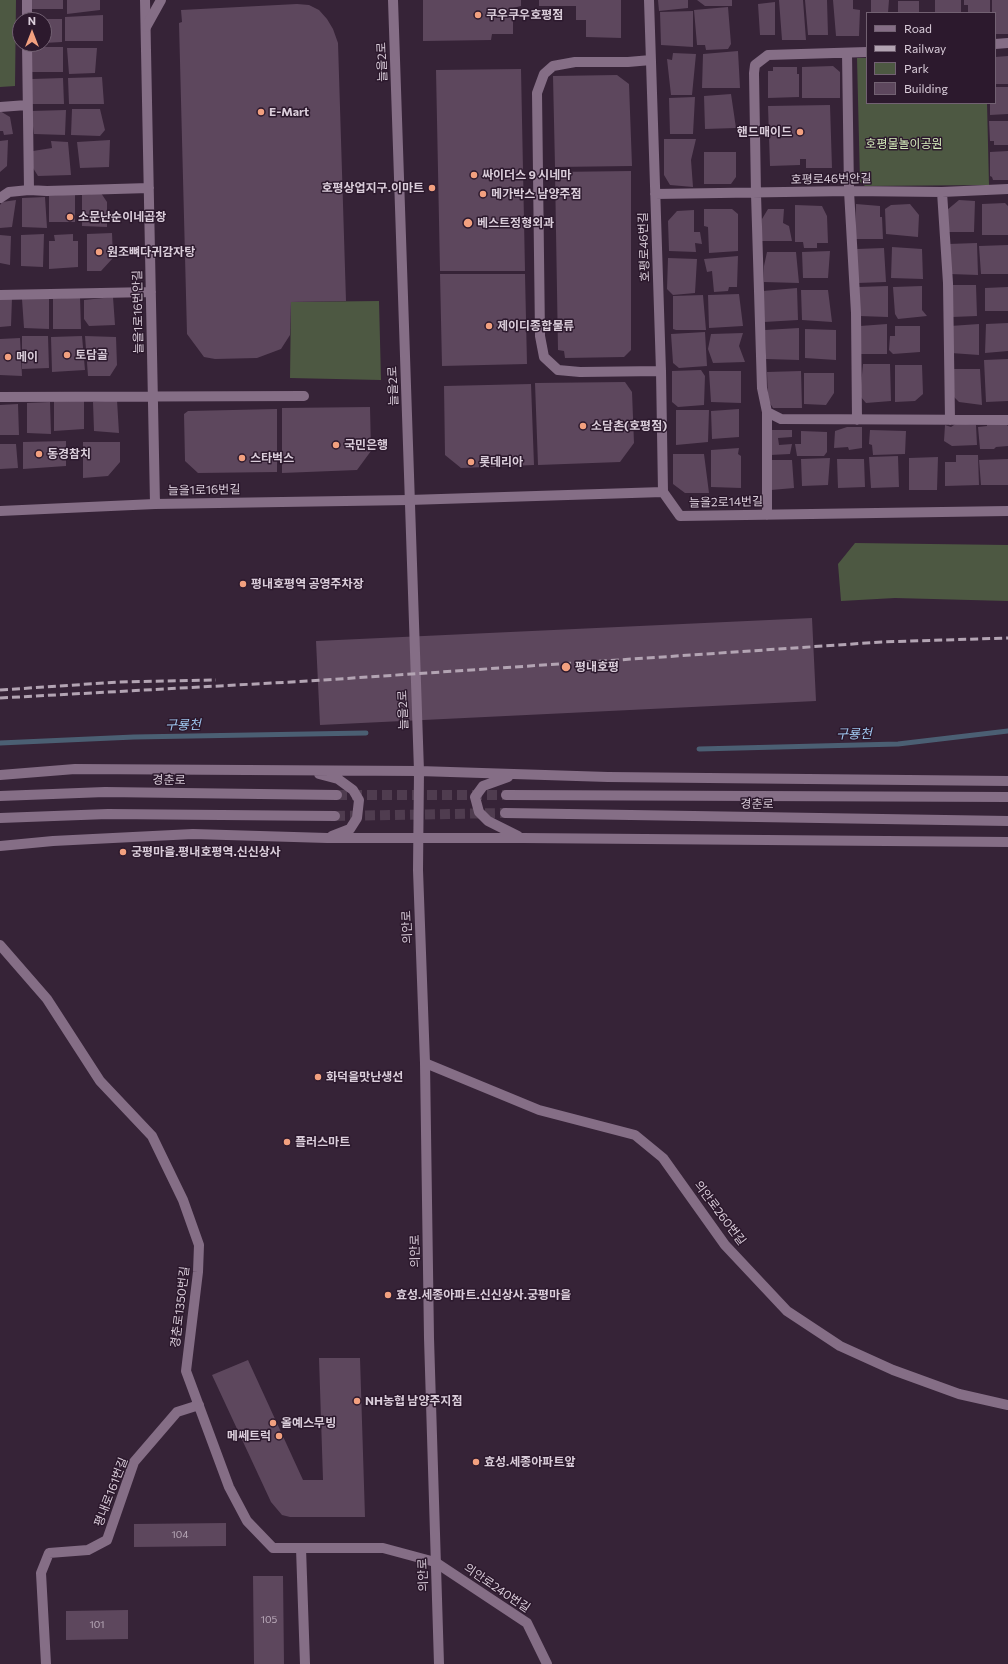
<!DOCTYPE html>
<meta charset="utf-8">
<style>
body{margin:0}
#map{position:relative;width:1008px;height:1664px;overflow:hidden;background:#362337;font-family:Commissioner,sans-serif}
canvas{display:block}
.legend{position:absolute;left:866px;top:12px;width:130px;height:92px;box-sizing:border-box;background:#2c192d;border:1px solid #726172;margin:0;padding:5px 7px;list-style:none;font-size:12px;color:#dacdda}
.legend li{display:flex;align-items:center;gap:8px;height:20px}
.legend b{width:20px;border:1px solid #726172}
.north{position:absolute;left:12px;top:12px;width:40px;height:40px;box-sizing:border-box;background:#2c192d;border:1px solid #726172;border-radius:50%;rotate:0deg;font-size:11px;font-weight:700;line-height:16px;text-align:center;color:#dacdda}
.north::after{content:'';display:block;margin:auto;width:14px;height:18px;background:#f2a07f;clip-path:polygon(50% 0,100% 100%,50% 72%,0 100%)}
</style>
<div id="map">
<canvas width="1008" height="1664"></canvas>
<ul class="legend">
<li><b style="height:5px;background:#856e86"></b>Road</li>
<li><b style="height:5px;background:#b3a4b3"></b>Railway</li>
<li><b style="height:11px;background:#4d5842"></b>Park</li>
<li><b style="height:11px;background:#5d475d"></b>Building</li>
</ul>
<div class="north">N</div>
</div>
<script>
const context = document.querySelector('canvas').getContext('2d');
context.lineJoin = 'round';
function fillPath(path, color) { context.fillStyle = color; context.fill(path, 'evenodd'); }
const poly = rows => new Path2D(rows.map(r => 'M' + r).join(''));
function strokePath(path, color, width, dash) { context.strokeStyle = color; context.lineWidth = width; context.lineCap = dash ? 'butt' : 'round'; context.setLineDash(dash || []); context.stroke(path); }
function drawText(font, color, halo, rows, align = 'center') {
  context.font = font + ' Commissioner,"Noto Sans KR",sans-serif'; context.lineWidth = 3; context.setLineDash([]); context.textBaseline = 'middle'; context.strokeStyle = halo; context.fillStyle = color; for (const [text, x, y, turn = 0] of rows) {
    context.save(); context.translate(x, y); context.rotate((+turn || 0) * Math.PI / 180); context.textAlign = isNaN(turn) ? turn : align; if (halo) context.strokeText(text, 0, 0); context.fillText(text, 0, 0); context.restore();
  }
}
fillPath(poly([
 [0,0,16,0,15,86,0,87],
 [857,58,867,58,867,103,987,103,989,185,865,186,860,182],
 [379,301,381,380,290,378,291,302],
 [855,543,1008,545,1008,601,895,598,841,601,838,564]
]), '#4d5842');
strokePath(poly([
 [0,743,134,737,366,733],
 [699,749,898,744,1008,731]
]), '#4b5f73', 5);
fillPath(poly([
 [28,0,63,0,63,9,28,9],
 [67,0,100,0,100,10,67,14],
 [423,0,521,0,521,6,513,8,513,34,492,34,491,40,423,41],
 [539,0,621,0,621,38,586,37,586,20,576,20,576,6,539,6],
 [658,0,688,0,688,8,659,11],
 [697,0,732,0,732,6,705,6],
 [779,0,803,0,806,40,782,40],
 [805,0,827,0,828,35,808,35],
 [833,0,853,0,853,9,860,10,859,36,836,36],
 [871,0,889,0,888,13,871,13],
 [935,0,961,0,961,13,935,13],
 [964,0,990,0,990,13,968,13,968,5,964,5],
 [992,0,1008,0,1008,34,996,34,996,19,995,13,992,13],
 [898,1,919,1,919,13,898,13],
 [775,2,775,35,760,35,758,4],
 [297,4,309,5,319,10,327,19,333,29,338,43,346,301,291,302,290,335,281,349,257,358,215,359,204,357,187,334,179,23,182,22,181,10],
 [728,7,731,44,728,49,706,50,705,45,697,45,694,10],
 [693,11,693,47,661,45,660,12],
 [103,15,103,41,65,41,65,17],
 [44,19,62,19,62,42,44,43],
 [32,47,63,47,63,72,31,72],
 [67,48,97,48,95,73,69,74],
 [738,51,740,88,702,88,703,54],
 [673,53,696,54,692,95,671,95,667,59,672,60],
 [1008,56,1008,84,995,84,995,57],
 [833,66,840,72,840,98,802,98,802,67],
 [773,67,797,67,797,74,799,74,799,97,768,98,768,71,773,71],
 [521,69,525,271,440,271,436,70],
 [617,75,629,84,632,166,555,167,553,76],
 [102,77,104,104,69,104,68,78],
 [63,78,64,104,32,104,32,79],
 [995,87,1008,87,1008,114,990,115,990,103,995,103],
 [731,94,736,128,705,129,704,96],
 [695,97,693,134,670,134,669,98],
 [830,105,832,168,806,168,806,159,800,159,800,165,770,166,768,106],
 [72,109,100,109,105,130,100,136,71,135],
 [66,110,65,135,34,134,31,111],
 [0,111,10,117,13,134,4,135,3,131,0,131],
 [989,121,1008,121,1008,145,994,145,994,141,990,141],
 [664,139,696,139,691,160,693,187,670,185,664,175],
 [8,140,7,166,0,172,0,141],
 [110,140,109,167,80,168,77,142],
 [51,141,68,142,71,175,38,176,33,168,33,151,52,148],
 [1008,151,1008,180,993,180,992,177,990,176,990,152],
 [704,152,736,152,736,177,731,184,704,184],
 [631,171,631,350,624,357,565,358,564,351,558,350,555,172],
 [101,193,107,202,107,227,82,226,82,195],
 [75,194,75,222,49,222,49,196],
 [45,197,47,228,22,227,22,198],
 [16,200,12,227,0,228,0,205,2,202],
 [959,200,975,201,974,232,949,232,947,210],
 [1005,203,1008,206,1008,235,982,235,982,204],
 [856,204,880,206,880,217,882,217,883,239,855,239],
 [910,204,919,215,918,237,886,234,885,209,891,205],
 [795,205,822,206,827,216,828,243,817,243,817,248,804,248,803,242,795,242],
 [704,209,732,209,738,214,738,251,709,253,708,227,704,226],
 [768,209,784,209,783,223,789,226,792,241,762,241,762,219],
 [694,210,694,232,700,232,702,244,695,243,696,252,669,251,668,221,677,211],
 [112,233,113,258,101,271,87,271,87,234],
 [44,234,43,267,21,266,21,235],
 [73,234,73,241,78,241,78,267,49,269,49,241,55,241,54,235],
 [0,235,11,236,10,265,0,263],
 [977,243,978,275,950,274,948,244],
 [1008,245,1008,274,981,274,979,246],
 [892,247,922,249,923,279,891,278],
 [884,248,886,282,857,283,857,249],
 [830,251,828,278,803,278,802,252],
 [767,252,796,252,799,283,764,282,764,266],
 [738,256,737,287,729,287,728,291,714,292,712,271,707,272,704,259],
 [668,258,697,259,695,293,673,295,667,289],
 [440,274,525,274,527,364,442,366],
 [950,285,976,285,977,316,952,317],
 [888,286,888,317,859,316,858,287],
 [922,286,922,310,927,316,898,319,895,314,893,287],
 [1008,287,1008,311,985,311,985,288],
 [797,288,798,320,764,322,763,291],
 [801,290,828,290,832,322,802,320],
 [739,294,743,326,709,328,708,295],
 [703,295,706,330,676,330,673,329,673,296],
 [80,297,81,329,53,329,53,299],
 [113,297,115,325,89,326,84,319,84,300],
 [12,298,11,326,0,327,0,299],
 [49,298,49,329,24,328,22,299],
 [1008,323,1008,351,985,353,986,324],
 [887,324,887,354,860,354,860,326],
 [979,324,979,355,951,353,950,326],
 [895,326,920,326,920,352,893,354,889,350,890,336,895,336],
 [799,328,799,360,766,359,765,330],
 [805,329,836,330,836,360,805,358],
 [705,332,707,366,679,368,673,363,671,334],
 [743,333,739,346,745,362,713,363,708,349,711,334],
 [22,336,48,336,49,368,22,369],
 [82,336,85,370,52,372,51,337],
 [85,336,116,337,117,365,110,376,88,376],
 [20,338,22,376,0,375,0,339],
 [1008,359,1008,401,986,402,984,360],
 [863,364,890,364,891,401,866,403,860,396],
 [895,365,922,365,923,394,915,401,895,402],
 [954,369,980,369,982,405,959,402,951,394],
 [701,370,705,376,704,405,678,407,672,402,672,371],
 [709,371,741,371,741,403,711,402],
 [801,371,802,408,773,408,768,400,767,372],
 [804,373,834,373,834,393,826,405,804,404],
 [625,382,632,392,634,443,620,462,538,465,535,383],
 [531,384,534,465,461,468,445,455,444,386],
 [84,399,84,429,54,431,54,401],
 [117,400,119,433,94,431,93,402],
 [50,402,51,434,27,433,27,403],
 [18,404,19,435,0,435,0,405],
 [370,407,371,451,357,470,282,473,282,408],
 [277,409,277,472,198,473,185,461,184,414,188,411],
 [739,409,739,437,712,439,711,411],
 [676,410,709,410,708,442,676,445],
 [957,423,976,425,977,445,952,446,944,441,945,425,951,427],
 [1005,423,1008,426,1008,446,996,447,994,449,980,449,978,427,987,426,987,424],
 [847,427,862,427,862,448,849,450,848,447,834,448,835,431],
 [770,430,792,430,792,437,778,438,779,445,792,444,790,454,770,455],
 [870,430,906,431,905,454,873,455,872,445,869,444],
 [801,431,827,432,827,452,824,456,797,456,795,444,801,444],
 [66,441,66,466,23,469,23,442],
 [83,442,120,442,120,462,108,476,83,478],
 [0,444,16,444,18,468,0,469],
 [739,448,738,454,741,456,741,488,711,487,711,450],
 [673,454,704,454,709,493,685,493,673,484],
 [956,455,978,455,979,485,945,486,945,462,956,462],
 [898,456,899,487,871,488,869,457],
 [938,457,937,490,909,490,909,458],
 [830,458,828,485,802,486,801,459],
 [837,459,864,459,865,487,838,488],
 [1008,459,1008,485,981,485,979,460],
 [769,460,792,460,794,488,771,490],
 [812,618,816,701,320,725,316,641],
 [319,1358,360,1358,365,1517,290,1517,282,1515,271,1502,212,1375,248,1360,303,1480,323,1480],
 [226,1523,226,1546,134,1547,134,1524],
 [253,1576,283,1576,284,1664,254,1664],
 [128,1610,128,1639,66,1640,66,1611]
]), '#5d475d');
strokePath(poly([
 [337,795,506,795],
 [335,816,505,813]
]), '#4f3c4f', 10, [10, 5]);
strokePath(poly([
 [27,0,27,20],
 [145,0,155,504],
 [649,0,661,371,663,492],
 [27,44,29,190],
 [995,44,1008,43],
 [867,52,768,55,755,65,754,73,756,194,762,388,767,412,781,419,1008,420],
 [847,53,849,191,856,313,857,420],
 [651,60,628,62,575,62,553,66,544,74,537,93,540,336,544,357,558,370,580,372,661,371],
 [0,107,27,105],
 [942,192,948,283,950,420],
 [655,194,849,191,942,192,1008,189],
 [0,198,9,192,29,190,47,191,149,188],
 [0,295,151,292],
 [0,397,304,396],
 [0,511,155,504,409,500,663,492,680,516,1008,511],
 [767,515,767,412],
 [0,945,47,999,100,1081,152,1136,183,1200,199,1245,198,1272,186,1371,229,1487,247,1521,273,1548,383,1548,435,1562,527,1623,547,1664],
 [425,1063,539,1110,635,1135,663,1158,725,1245,787,1311,840,1346,893,1370,959,1394,1008,1405],
 [301,1548,305,1664],
 [46,1664,41,1573,49,1553,88,1550,107,1540,134,1462,177,1412,199,1405]
]), '#856e86', 10);
strokePath(poly([
 [393,0,419,771,418,870,425,1063,429,1338,439,1664],
 [146,27,161,0],
 [319,774,338,779,353,790,359,800,357,818,350,829,332,836],
 [0,775,75,769,419,771,608,777,1008,781],
 [508,777,483,786,475,797,479,812,488,821,518,836],
 [506,795,1008,797],
 [0,796,105,792,337,795],
 [505,813,1008,821],
 [0,818,108,814,335,816],
 [0,846,53,841,193,834,327,838,523,838,1008,842]
]), '#856e86', 10);
strokePath(poly([
 [0,690,119,682,216,680],
 [0,698,309,681,882,642,1008,638]
]), '#b3a4b3', 3, [8, 4]);
for (const [x, y, r, color] of [
 [478,15,4,"#f2a07f"],
 [261,112,4,"#f2a07f"],
 [800,132,4,"#f2a07f"],
 [474,175,4,"#f2a07f"],
 [432,188,4,"#f2a07f"],
 [483,194,4,"#f2a07f"],
 [70,217,4,"#f2a07f"],
 [468,223,5,"#f2a07f"],
 [99,252,4,"#f2a07f"],
 [489,326,4,"#f2a07f"],
 [67,355,4,"#f2a07f"],
 [8,357,4,"#f2a07f"],
 [583,426,4,"#f2a07f"],
 [336,445,4,"#f2a07f"],
 [39,454,4,"#f2a07f"],
 [242,458,4,"#f2a07f"],
 [471,462,4,"#f2a07f"],
 [243,584,4,"#f2a07f"],
 [566,667,5,"#f2a07f"],
 [123,852,4,"#f2a07f"],
 [318,1077,4,"#f2a07f"],
 [287,1142,4,"#f2a07f"],
 [388,1295,4,"#f2a07f"],
 [357,1401,4,"#f2a07f"],
 [273,1423,4,"#f2a07f"],
 [279,1436,4,"#f2a07f"],
 [476,1462,4,"#f2a07f"]
]) { const dot = new Path2D(); dot.arc(x, y, r, 0, 2 * Math.PI); context.fillStyle = color; context.fill(dot); strokePath(dot, '#2c192d', 1.5); }
drawText('10px', '#bbacbb', null, [
 ["104",180,1535],
 ["105",269,1620],
 ["101",97,1625]
]);
drawText('bold 12px', '#dacdda', '#2c192d', [
 ["쿠우쿠우호평점",486,15],
 ["E-Mart",269,112],
 ["핸드매이드",792,132,"right"],
 ["싸이더스 9 시네마",482,175],
 ["호평상업지구.이마트",424,188,"right"],
 ["메가박스 남양주점",491,194],
 ["소문난순이네곱창",78,217],
 ["베스트정형외과",477,223],
 ["원조뼈다귀감자탕",107,252],
 ["제이디종합물류",497,326],
 ["토담골",75,355],
 ["메이",16,357],
 ["소담촌(호평점)",591,426],
 ["국민은행",344,445],
 ["동경참치",47,454],
 ["스타벅스",250,458],
 ["롯데리아",479,462],
 ["평내호평역 공영주차장",251,584],
 ["평내호평",575,667],
 ["궁평마을.평내호평역.신신상사",131,852],
 ["화덕을맛난생선",326,1077],
 ["플러스마트",295,1142],
 ["효성.세종아파트.신신상사.궁평마을",396,1295],
 ["NH농협 남양주지점",365,1401],
 ["올예스무빙",281,1423],
 ["메쎄트럭",271,1436,"right"],
 ["효성.세종아파트앞",484,1462]
], 'left');
drawText('12px', '#dacdda', '#2c192d', [
 ["늘을2로",382,62,-92],
 ["호평로46번안길",831,179,-1],
 ["호평로46번길",644,247,-92],
 ["늘을1로16번안길",138,312,-91],
 ["늘을2로",393,386,-92],
 ["늘을1로16번길",204,490,-1],
 ["늘을2로14번길",726,502,-1],
 ["늘을2로",403,710,-92],
 ["경춘로",169,780,1],
 ["경춘로",757,804,1],
 ["의안로",407,927,-92],
 ["의안로260번길",720,1213,53],
 ["의안로",415,1251,-91],
 ["경춘로1350번길",180,1307,-83],
 ["평내로161번길",111,1492,-69],
 ["의안로",423,1575,-92],
 ["의안로240번길",497,1588,34]
]);
drawText('12px', '#d6eebc', '#2c192d', [
 ["호평물놀이공원",904,144]
]);
drawText('italic 13px', '#9dc3eb', '#2c192d', [
 ["구룡천",183,725,-1],
 ["구룡천",854,734,-1]
]);
</script>
